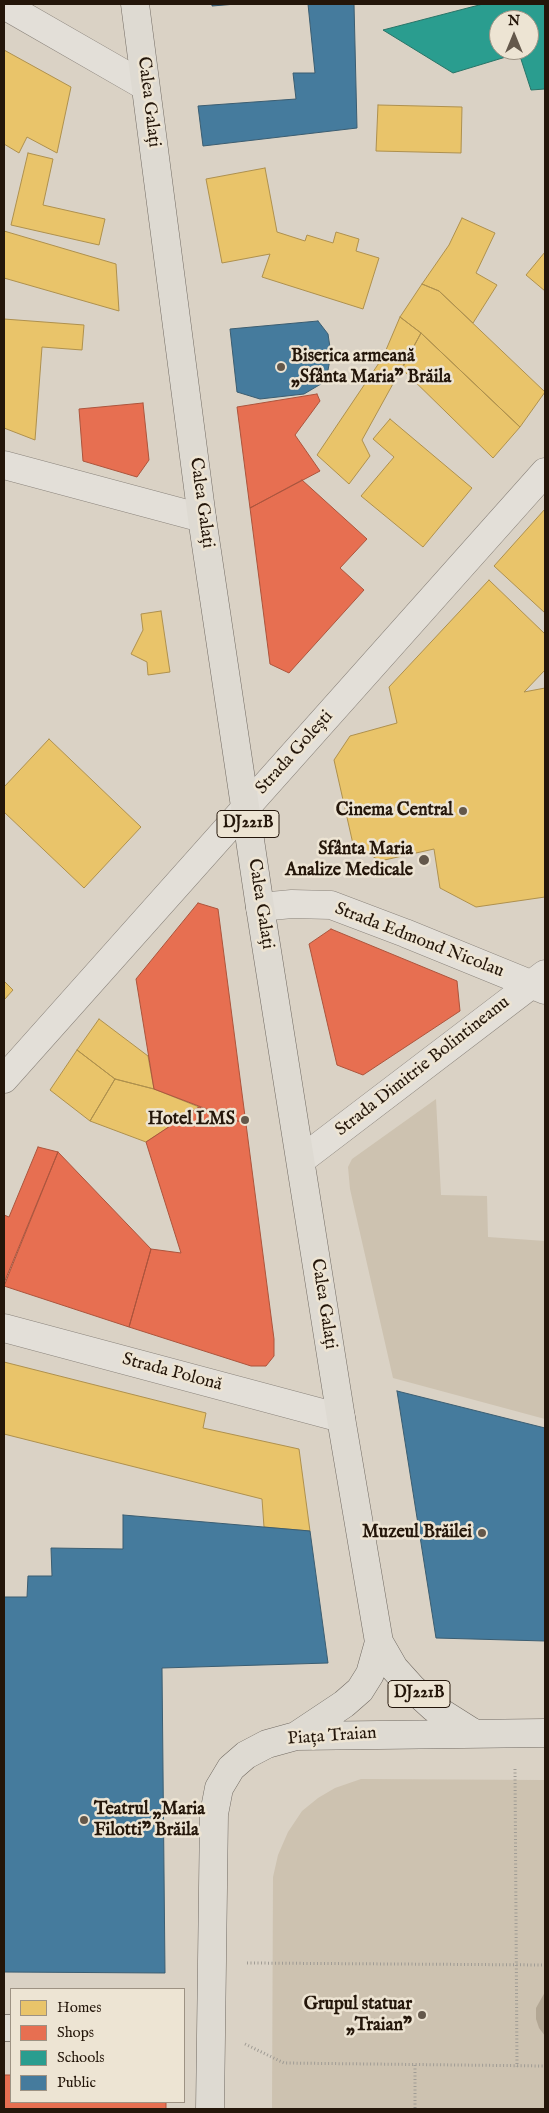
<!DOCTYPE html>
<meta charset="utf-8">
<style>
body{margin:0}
#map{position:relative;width:549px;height:2113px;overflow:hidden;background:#dad2c5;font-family:"IM FELL English",serif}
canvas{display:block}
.frame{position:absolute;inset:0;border:5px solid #24160a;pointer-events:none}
.legend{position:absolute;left:10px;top:1988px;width:175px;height:115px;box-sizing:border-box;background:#ede4d3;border:1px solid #9d9283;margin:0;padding:6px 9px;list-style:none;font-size:15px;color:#24160a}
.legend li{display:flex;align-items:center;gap:10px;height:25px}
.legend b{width:25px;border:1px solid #9d9283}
.north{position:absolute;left:489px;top:10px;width:50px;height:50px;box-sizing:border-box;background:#ede4d3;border:1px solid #9d9283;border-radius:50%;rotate:0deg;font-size:14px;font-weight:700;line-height:20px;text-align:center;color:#24160a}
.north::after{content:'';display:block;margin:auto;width:18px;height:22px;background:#64584b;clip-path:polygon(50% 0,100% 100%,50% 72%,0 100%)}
</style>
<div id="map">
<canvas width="549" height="2113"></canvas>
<div class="frame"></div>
<ul class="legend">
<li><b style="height:14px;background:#e9c46a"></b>Homes</li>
<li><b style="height:14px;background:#e76f51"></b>Shops</li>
<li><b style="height:14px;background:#2a9d8f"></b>Schools</li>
<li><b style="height:14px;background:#457b9d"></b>Public</li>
</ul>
<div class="north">N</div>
</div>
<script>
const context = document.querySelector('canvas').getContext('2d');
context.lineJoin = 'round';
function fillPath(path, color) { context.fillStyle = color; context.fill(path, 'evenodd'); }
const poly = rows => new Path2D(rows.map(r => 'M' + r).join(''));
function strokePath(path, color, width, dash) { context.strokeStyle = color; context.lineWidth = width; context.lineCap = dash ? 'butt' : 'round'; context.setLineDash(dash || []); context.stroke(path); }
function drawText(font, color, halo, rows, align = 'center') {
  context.font = font + ' "IM FELL English",serif'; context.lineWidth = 5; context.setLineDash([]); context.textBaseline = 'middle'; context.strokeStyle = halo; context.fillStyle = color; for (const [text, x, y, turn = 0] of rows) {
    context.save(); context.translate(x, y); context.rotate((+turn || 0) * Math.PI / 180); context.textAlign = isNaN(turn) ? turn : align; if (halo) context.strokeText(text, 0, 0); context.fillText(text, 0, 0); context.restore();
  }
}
fillPath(poly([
 [436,1099,441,1195,487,1196,488,1237,545,1241,545,1419,393,1378,350,1189,348,1167,352,1159],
 [361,1779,545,1780,545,2109,272,2109,273,1877,278,1855,288,1832,302,1811,318,1798,335,1788]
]), '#cdc2b0');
fillPath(poly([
 [545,1992,545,2036,539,2028,536,2019,536,2008]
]), '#b3a794');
const homes = poly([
 [4,50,71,87,57,153,27,137,19,153,4,144,4,50],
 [378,105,462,107,461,153,376,151,378,105],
 [28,153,53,159,43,205,105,219,99,245,11,225,28,153],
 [265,168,277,232,305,241,307,235,333,243,336,232,359,239,356,251,379,258,363,309,262,277,270,254,222,263,206,179,265,168],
 [462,218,495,233,476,273,497,285,473,323,439,291,422,284,449,245,462,218],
 [4,231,116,264,119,311,4,278,4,231],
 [545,252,545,291,526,275,545,252],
 [422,284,439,291,545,392,520,427,421,333,400,317,422,284],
 [400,317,421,333,362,440,370,456,349,484,317,455,383,357,400,317],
 [4,319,84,325,82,350,42,347,35,440,4,428,4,319],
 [421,333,520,427,493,458,402,369,421,333],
 [390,419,472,488,423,547,361,496,394,457,373,439,390,419],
 [545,509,545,613,494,566,545,509],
 [489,580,545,634,545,670,524,692,545,688,545,897,476,907,440,888,434,849,380,861,353,844,334,760,350,736,397,723,389,687,489,580],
 [161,611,170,672,148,675,147,662,131,654,143,630,141,614,161,611],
 [49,739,141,827,84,888,4,812,4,787,49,739],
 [4,981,13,990,4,1000,4,981],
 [99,1019,148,1056,154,1089,115,1079,77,1050,99,1019],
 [77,1050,115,1079,90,1121,50,1090,77,1050],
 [115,1079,154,1089,199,1107,146,1142,90,1121,115,1079],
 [4,1362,206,1413,203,1428,299,1449,310,1531,264,1527,262,1499,4,1434,4,1362]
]);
fillPath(homes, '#e9c46a');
strokePath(homes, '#ae904d', 1);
const shops = poly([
 [317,394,320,401,295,435,320,471,250,508,237,407,317,394],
 [143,403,149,460,137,477,83,461,79,409,143,403],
 [302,480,367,539,340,568,364,590,289,673,270,664,250,508,302,480],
 [198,903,218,909,246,1124,154,1089,136,979,198,903],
 [331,929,457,981,460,1011,363,1075,337,1065,309,944,331,929],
 [199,1107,246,1124,274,1339,274,1356,266,1366,251,1366,129,1327,151,1249,181,1253,146,1142,199,1107],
 [38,1147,58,1152,4,1283,4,1215,9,1217,38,1147],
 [58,1152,151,1249,129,1327,4,1286,58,1152],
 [4,2075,11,2075,11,2102,166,2102,166,2109,4,2109,4,2075]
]);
fillPath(shops, '#e76f51');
strokePath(shops, '#ac543c', 1);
const schools = poly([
 [483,4,545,4,545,89,531,90,519,53,453,73,383,30,483,4],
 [499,20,529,20,529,50,499,50,499,20]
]);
fillPath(schools, '#2a9d8f');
strokePath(schools, '#287467', 1);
const public = poly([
 [212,4,236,4,212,6,212,4],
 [308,4,354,4,357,128,203,146,198,106,296,99,293,73,315,73,308,4],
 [318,321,328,334,331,354,326,381,304,394,260,399,237,392,230,329,318,321],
 [397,1391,545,1428,545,1641,436,1638,397,1391],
 [123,1515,310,1531,328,1663,162,1668,165,1973,4,1972,4,1597,27,1597,28,1576,52,1576,51,1548,123,1549,123,1515]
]);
fillPath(public, '#457b9d');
strokePath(public, '#3b5d71', 1);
const pedestrian = poly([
 [4,2028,11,2028]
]);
const minor = poly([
 [4,5,145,86],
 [4,465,202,518],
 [260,907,292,904,331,905,405,933,545,990],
 [4,1079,545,472],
 [301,1160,545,974],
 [4,1328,341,1418]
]);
const primary = poly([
 [135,4,202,518,260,907,341,1418,379,1642,394,1668,412,1688,434,1708,472,1732],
 [296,1736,344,1704,360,1690,370,1674,379,1642],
 [210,2109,214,1814,219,1788,231,1768,246,1755,267,1744,296,1736,545,1733]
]);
strokePath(pedestrian, '#8b847c', 28);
strokePath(minor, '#8b847c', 29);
strokePath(primary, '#726b63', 29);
strokePath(poly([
 [515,1769,517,2067],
 [247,1963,545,1965],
 [245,2044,284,2063,545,2066],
 [415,2065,415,2109]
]), '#9f9b94', 3, [1, 2.5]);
strokePath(pedestrian, '#e3dfd8', 26);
strokePath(minor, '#e3dfd8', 28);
strokePath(primary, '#dedad2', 28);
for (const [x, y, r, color] of [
 [281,367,5,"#64584b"],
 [463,811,5,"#64584b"],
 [424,860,6,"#64584b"],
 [245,1120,5,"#64584b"],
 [482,1533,5,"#64584b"],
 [84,1820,5,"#64584b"],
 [422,2015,5,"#64584b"]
]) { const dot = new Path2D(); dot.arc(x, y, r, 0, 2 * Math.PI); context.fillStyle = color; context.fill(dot); strokePath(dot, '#ede4d3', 2); }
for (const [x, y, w] of [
 [248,824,62],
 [419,1694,62]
]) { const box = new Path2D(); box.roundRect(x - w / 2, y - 13.5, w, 27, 4); context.fillStyle = '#ede4d3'; context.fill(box); strokePath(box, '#24160a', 1); }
drawText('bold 16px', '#24160a', null, [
 ["DJ221B",248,824],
 ["DJ221B",419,1694]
]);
drawText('18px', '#24160a', '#ede4d3', [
 ["Calea Galați",148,102,83],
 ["Calea Galați",201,503,82],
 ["Strada Golești",295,753,-48],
 ["Calea Galați",260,904,81],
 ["Strada Edmond Nicolau",419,941,21],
 ["Strada Dimitrie Bolintineanu",423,1067,-38],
 ["Calea Galați",323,1304,81],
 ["Strada Polonă",172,1373,15],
 ["Piața Traian",332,1737,-4]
]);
drawText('bold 18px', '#24160a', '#ede4d3', [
 ["Biserica armeană",291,357,"left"],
 ["„Sfânta Maria” Brăila",291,378,"left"],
 ["Cinema Central",453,811],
 ["Sfânta Maria",413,850],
 ["Analize Medicale",413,871],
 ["Hotel LMS",235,1120],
 ["Muzeul Brăilei",472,1533],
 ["Teatrul „Maria",94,1810,"left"],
 ["Filotti” Brăila",94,1831,"left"],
 ["Grupul statuar",412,2005],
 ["„Traian”",412,2026]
], 'right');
</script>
